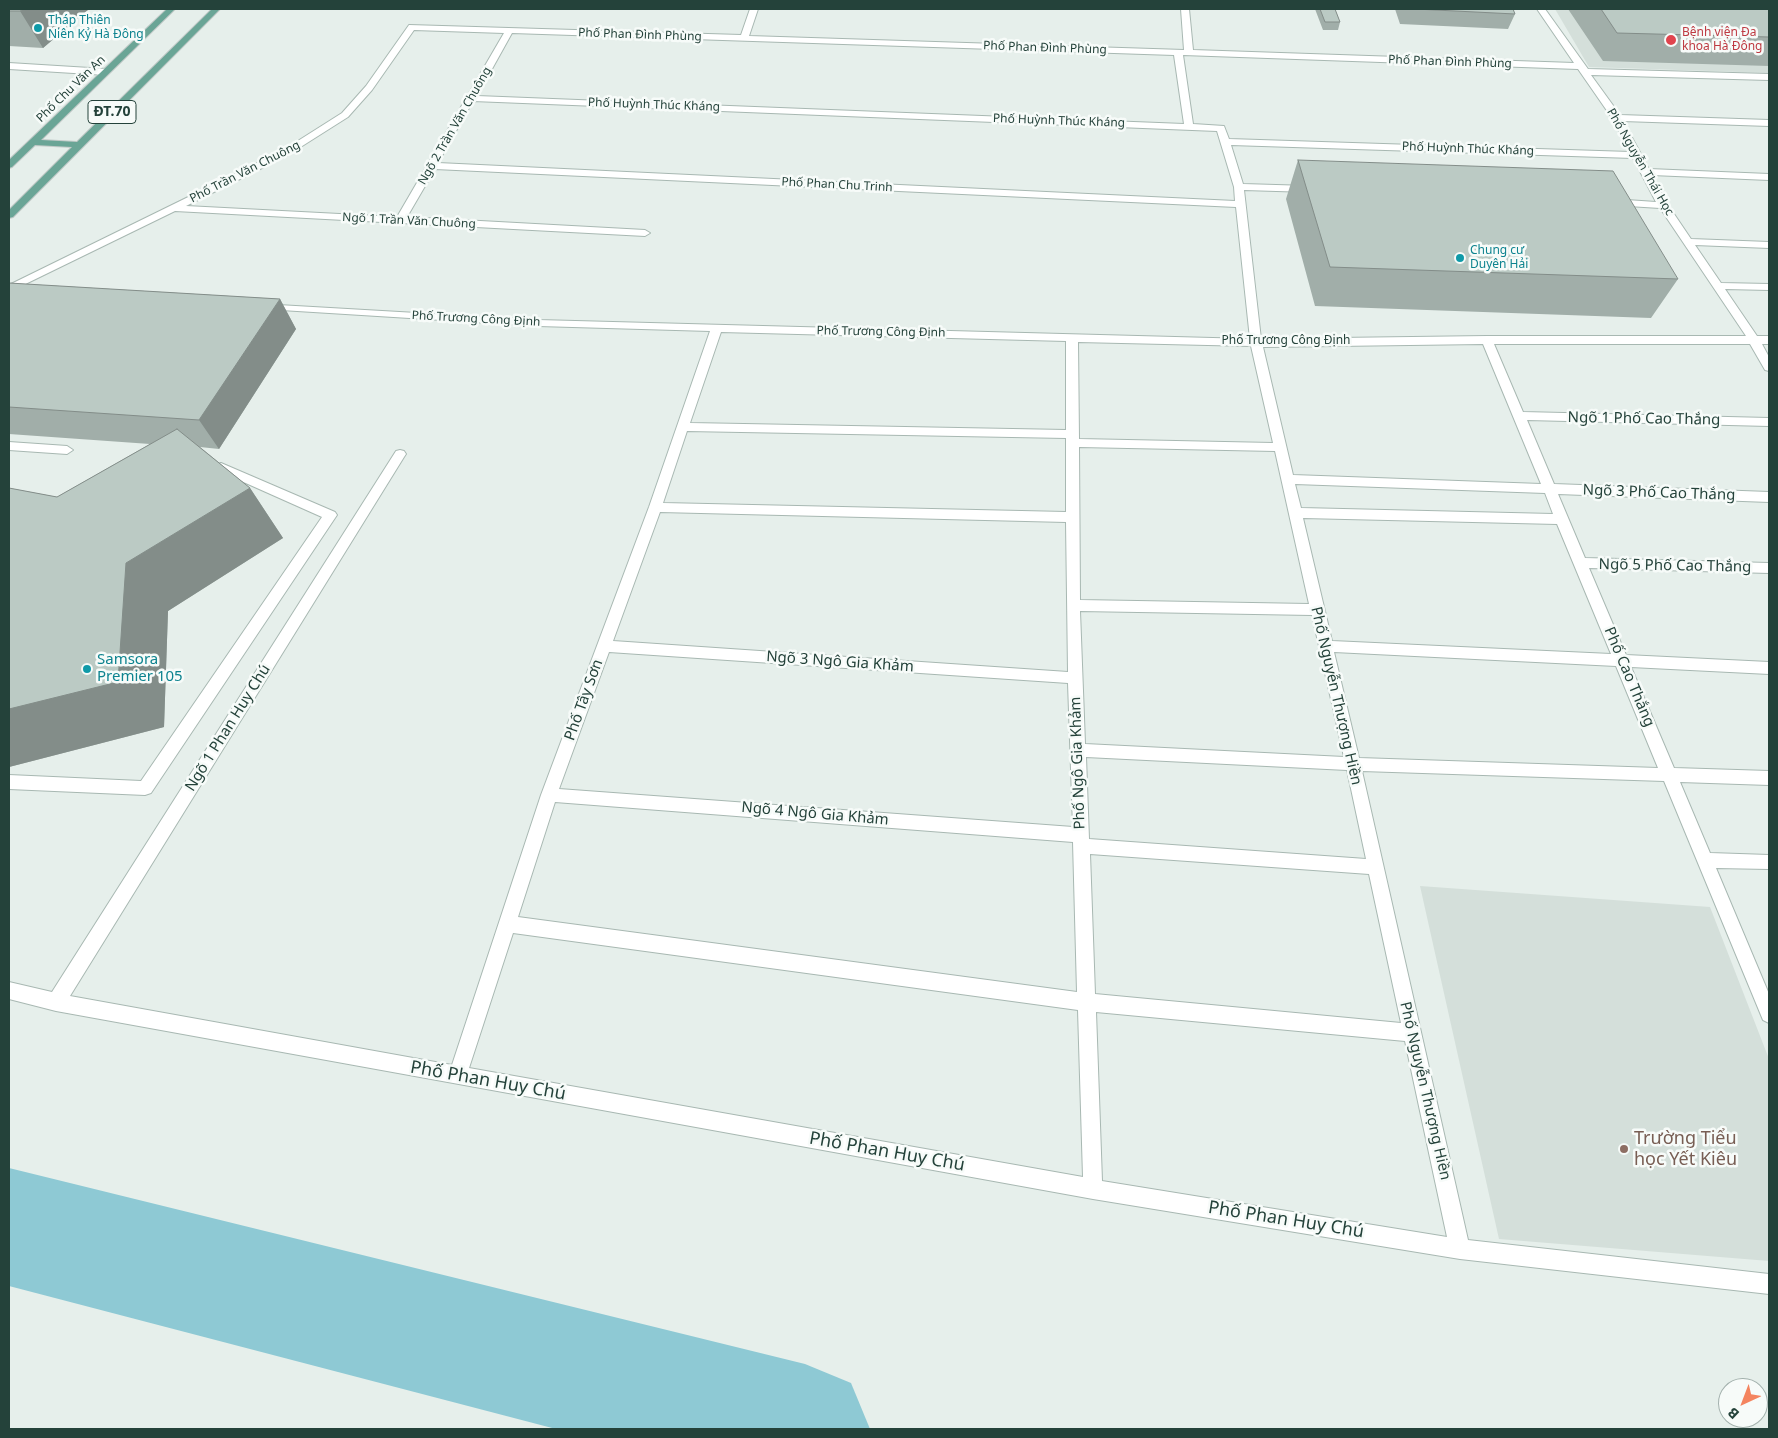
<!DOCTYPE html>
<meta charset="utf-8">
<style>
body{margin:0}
#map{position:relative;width:1778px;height:1438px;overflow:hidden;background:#e6efeb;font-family:"Noto Sans",sans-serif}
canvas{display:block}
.frame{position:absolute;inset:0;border:10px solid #24423a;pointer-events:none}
.north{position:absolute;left:1718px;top:1378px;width:50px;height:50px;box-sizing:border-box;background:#f7fbf9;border:1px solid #a3b1ad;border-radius:50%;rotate:223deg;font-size:14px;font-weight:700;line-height:20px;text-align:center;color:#24423a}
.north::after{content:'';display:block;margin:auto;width:18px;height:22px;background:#f4845f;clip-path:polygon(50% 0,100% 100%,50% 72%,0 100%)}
</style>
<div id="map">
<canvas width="1778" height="1438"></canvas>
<div class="frame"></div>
<div class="north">B</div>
</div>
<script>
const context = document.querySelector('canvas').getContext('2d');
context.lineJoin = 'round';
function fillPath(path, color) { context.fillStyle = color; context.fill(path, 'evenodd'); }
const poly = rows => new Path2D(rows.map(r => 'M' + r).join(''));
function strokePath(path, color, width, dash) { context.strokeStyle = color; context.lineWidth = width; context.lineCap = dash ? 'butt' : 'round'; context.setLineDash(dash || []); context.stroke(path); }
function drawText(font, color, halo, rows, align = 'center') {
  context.font = font + ' "Noto Sans",sans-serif'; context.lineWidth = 5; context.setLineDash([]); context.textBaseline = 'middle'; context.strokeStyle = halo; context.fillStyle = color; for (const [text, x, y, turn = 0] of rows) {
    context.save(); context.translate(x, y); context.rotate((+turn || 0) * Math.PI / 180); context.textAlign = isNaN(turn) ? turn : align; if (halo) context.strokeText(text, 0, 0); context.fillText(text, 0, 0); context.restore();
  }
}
fillPath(poly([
 [1555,9,1659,9,1769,14,1769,73,1589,67],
 [1420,886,1710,907,1769,1059,1769,1261,1499,1239]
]), '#d4dfda');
fillPath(poly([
 [9,1168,805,1364,851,1383,870,1429,556,1429,9,1286,9,1168]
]), '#8ec9d4');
const minor = poly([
 [750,9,758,9,749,36,1184,50,1181,9,1189,9,1193,50,1574,63,1537,9,1545,9,1588,69,1769,74,1769,80,1591,75,1620,115,1769,120,1769,126,1623,121,1649,169,1769,174,1769,180,1652,175,1668,205,1691,239,1769,242,1769,248,1695,245,1721,283,1769,284,1769,290,1725,289,1757,336,1769,336,1769,344,1762,344,1769,357,1769,371,1765,370,1750,344,1494,344,1523,412,1769,418,1769,426,1527,420,1554,484,1769,492,1769,502,1558,494,1585,558,1769,563,1769,573,1589,568,1626,655,1769,662,1769,674,1631,667,1674,768,1769,771,1769,785,1680,782,1710,853,1769,855,1769,869,1716,868,1769,994,1769,1023,1763,1020,1664,781,1362,771,1468,1240,1769,1274,1769,1294,1460,1259,1093,1199,56,1011,9,999,9,982,52,992,396,451,400,450,404,451,406,454,404,457,70,996,452,1065,541,795,649,507,710,331,538,326,265,309,261,308,259,306,261,304,538,320,1250,339,1236,207,435,169,407,217,645,230,650,233,645,236,175,211,9,292,9,285,282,151,342,113,366,86,409,25,741,35,750,9],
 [414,30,504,33,397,217,186,206,288,155,348,117,372,90,414,30],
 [512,33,1174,55,1184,124,477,96,512,33],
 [1183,55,1578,69,1612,118,1630,152,1229,139,1224,126,1193,124,1183,55],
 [473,101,1217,131,1234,187,1235,201,438,163,473,101],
 [1231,145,1633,158,1656,202,1612,199,1607,202,1612,205,1660,208,1746,336,1487,336,1261,339,1244,190,1309,192,1314,189,1309,186,1243,184,1231,145],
 [721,332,1066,341,1066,430,690,423,721,332],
 [1078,342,1251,346,1273,443,1079,439,1078,342],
 [1483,344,1541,484,1293,475,1263,347,1483,344],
 [687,431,1066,438,1066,512,663,503,687,431],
 [1079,447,1275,451,1309,604,1080,600,1079,447],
 [1295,484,1545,493,1553,514,1301,508,1295,484],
 [660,512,1066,522,1068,672,613,641,660,512],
 [1303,518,1557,524,1611,654,1332,641,1303,518],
 [1080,611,1312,615,1344,757,1085,744,1080,611],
 [609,652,1068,683,1073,827,559,789,609,652],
 [1334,652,1616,666,1658,768,1359,758,1334,652],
 [1086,757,1347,770,1366,859,1089,839,1086,757],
 [555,802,1073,842,1077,992,518,917,555,802],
 [1090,854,1369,874,1401,1023,1095,994,1090,854],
 [513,933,1078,1010,1083,1177,469,1068,513,933],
 [1096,1012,1405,1041,1447,1237,1102,1181,1096,1012],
 [9,63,106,69,110,72,106,75,9,69,9,63],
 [9,442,67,446,73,450,67,454,9,450,9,442],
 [221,463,335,512,337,515,151,793,145,795,9,789,9,775,141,781,322,517,221,472,207,478,203,477,201,474,203,471,221,463]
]);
const major = poly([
 [167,9,175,9,41,140,77,142,212,9,220,9,13,217,9,218,9,210,72,147,35,145,12,167,9,168,9,160,167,9]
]);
strokePath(minor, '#a8b8b2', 2);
strokePath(major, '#c2cac8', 2);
fillPath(minor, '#fff');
fillPath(major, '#6aa596');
fillPath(poly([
 [9,9,89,9,43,48,9,46],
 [1315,9,1335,9,1340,22,1338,30,1323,30],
 [1395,9,1513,9,1515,14,1508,29,1400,24],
 [1568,9,1769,9,1769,66,1603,61],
 [1298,160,1678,279,1651,318,1315,306,1286,199],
 [9,283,280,299,296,329,219,449,200,447,250,488,283,538,168,611,164,727,9,767,9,488,57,497,150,444,9,434]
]), '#a1aea9');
fillPath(poly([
 [24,9,89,9,43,48,20,11],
 [280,299,296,329,219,449,199,420],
 [250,488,283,538,168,611,164,727,9,767,9,709,126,563]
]), '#838d89');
const building = poly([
 [9,9,24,9,20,11,9,11,9,9],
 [1320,9,1335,9,1340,22,1325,22,1320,9],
 [1415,9,1513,9,1515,14,1415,9],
 [1601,9,1769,9,1769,37,1617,33,1601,9],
 [1298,160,1613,171,1678,279,1330,267,1298,160],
 [9,283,280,299,199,420,9,407,9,283],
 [177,429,250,488,126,563,118,682,9,709,9,488,57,497,177,429]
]);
fillPath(building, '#bbcac4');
strokePath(building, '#838d89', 1);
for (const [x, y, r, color] of [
 [38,28,5,"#0f9aa8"],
 [1671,40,6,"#e0444e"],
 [1460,258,5,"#0f9aa8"],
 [87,669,5,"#0f9aa8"],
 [1624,1149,5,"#8d6e63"]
]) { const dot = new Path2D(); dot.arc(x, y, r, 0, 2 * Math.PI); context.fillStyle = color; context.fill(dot); strokePath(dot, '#f7fbf9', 2); }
drawText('12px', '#0d838f', '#f7fbf9', [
 ["Tháp Thiên",48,21],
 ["Niên Kỷ Hà Đông",48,35],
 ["Chung cư",1470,251],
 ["Duyên Hải",1470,265]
], 'left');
drawText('12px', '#be3a42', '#f7fbf9', [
 ["Bệnh viện Đa",1682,33],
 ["khoa Hà Đông",1682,47]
], 'left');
drawText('12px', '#24423a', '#f7fbf9', [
 ["Phố Phan Đình Phùng",640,35,2],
 ["Phố Phan Đình Phùng",1045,48,2],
 ["Phố Phan Đình Phùng",1450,62,2],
 ["Phố Chu Văn An",71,89,-44],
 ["Phố Huỳnh Thúc Kháng",654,105,2],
 ["Phố Huỳnh Thúc Kháng",1059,121,2],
 ["Ngõ 2 Trần Văn Chuông",455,126,-60],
 ["Phố Huỳnh Thúc Kháng",1468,149,2],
 ["Phố Nguyễn Thái Học",1640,162,60],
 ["Phố Trần Văn Chuông",245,172,-27],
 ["Phố Phan Chu Trinh",837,185,3],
 ["Ngõ 1 Trần Văn Chuông",409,221,3],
 ["Phố Trương Công Định",476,319,3],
 ["Phố Trương Công Định",881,332,1],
 ["Phố Trương Công Định",1286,341]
]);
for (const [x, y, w] of [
 [112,112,48]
]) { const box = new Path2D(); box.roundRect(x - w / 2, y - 11.5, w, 23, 4); context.fillStyle = '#f7fbf9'; context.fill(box); strokePath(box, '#24423a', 1); }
drawText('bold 14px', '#24423a', null, [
 ["ĐT.70",112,112]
]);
drawText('15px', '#24423a', '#f7fbf9', [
 ["Ngõ 1 Phố Cao Thắng",1644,419,1],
 ["Ngõ 3 Phố Cao Thắng",1659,493,2],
 ["Ngõ 5 Phố Cao Thắng",1675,566,1],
 ["Ngõ 3 Ngô Gia Khảm",840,662,4],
 ["Phố Cao Thắng",1629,677,67],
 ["Phố Nguyễn Thượng Hiền",1336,696,77],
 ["Phố Tây Sơn",584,700,-70],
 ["Ngõ 1 Phan Huy Chú",228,728,-58],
 ["Phố Ngô Gia Khảm",1078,763,-92],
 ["Ngõ 4 Ngô Gia Khảm",815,814,5],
 ["Phố Nguyễn Thượng Hiền",1425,1091,77]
]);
drawText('15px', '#0d838f', '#f7fbf9', [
 ["Samsora",97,660],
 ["Premier 105",97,677]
], 'left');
drawText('18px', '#24423a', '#f7fbf9', [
 ["Phố Phan Huy Chú",488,1081,10],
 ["Phố Phan Huy Chú",887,1152,10],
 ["Phố Phan Huy Chú",1286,1220,9]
]);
drawText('18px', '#785e54', '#f7fbf9', [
 ["Trường Tiểu",1634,1139],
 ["học Yết Kiêu",1634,1160]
], 'left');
</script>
